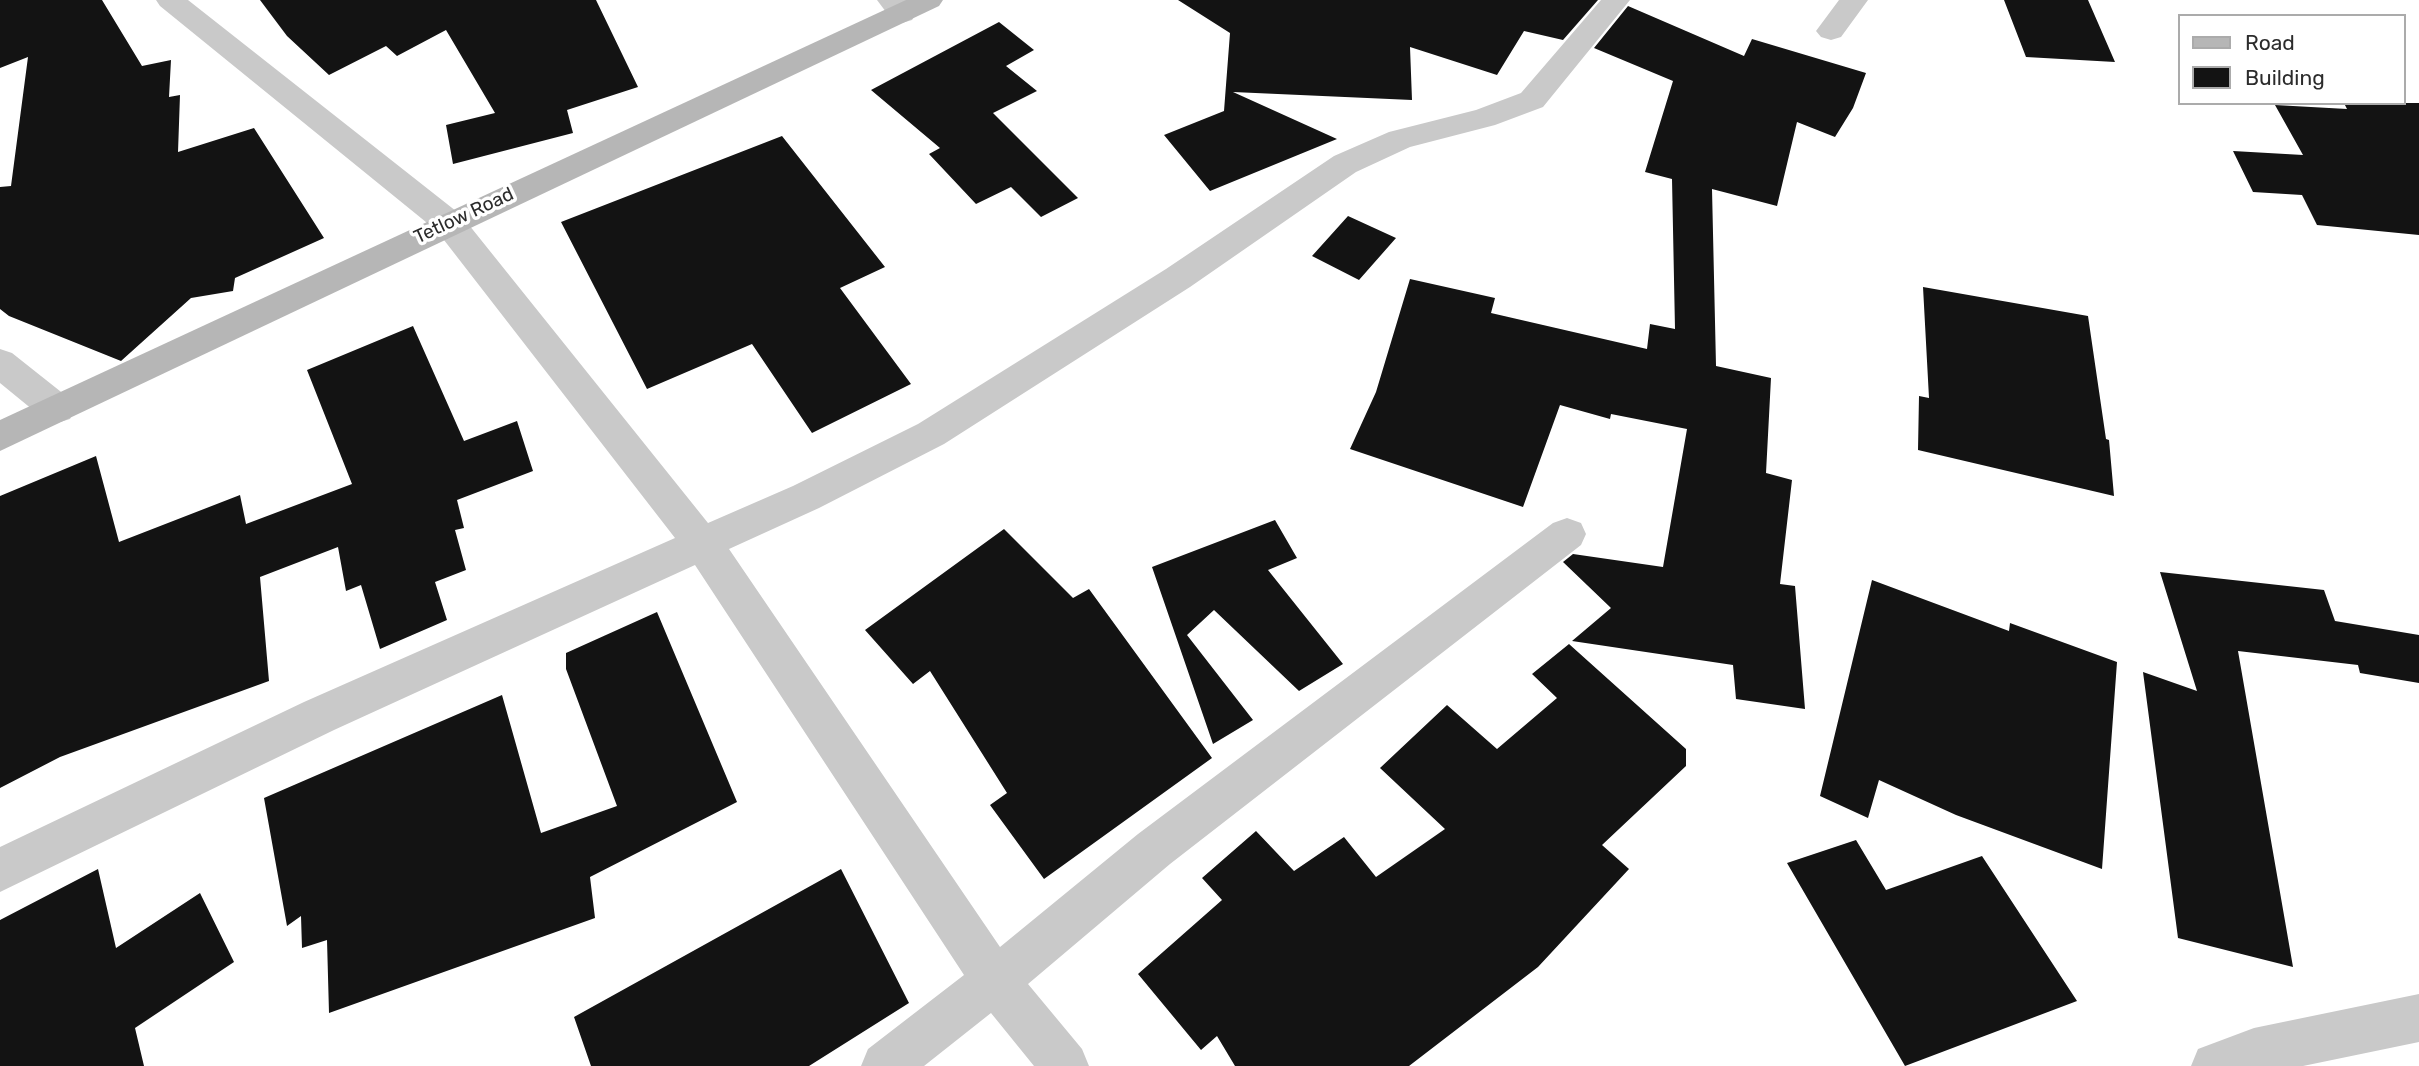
<!DOCTYPE html>
<style>
body{margin:0}
#map{position:relative;width:2419px;height:1066px;overflow:hidden;background:#fff;font-family:Rubik,sans-serif}
canvas{display:block}
.legend{position:absolute;left:2178px;top:14px;width:228px;height:91px;box-sizing:border-box;background:#fff;border:2px solid #ababab;margin:0;padding:9px 12px;list-style:none;font-size:21px;color:#2c2c2c}
.legend li{display:flex;align-items:center;gap:14px;height:35px}
.legend b{width:35px;border:2px solid #ababab}
</style>
<div id="map">
<canvas width="2419" height="1066"></canvas>
<ul class="legend">
<li><b style="height:9px;background:#b6b6b6"></b>Road</li>
<li><b style="height:19px;background:#131313"></b>Building</li>
</ul>
</div>
<script>
const context = document.querySelector('canvas').getContext('2d');
context.lineJoin = 'round';
function fillPath(path, color) { context.fillStyle = color; context.fill(path, 'evenodd'); }
const poly = rows => new Path2D(rows.map(r => 'M' + r).join(''));
function drawText(font, color, halo, rows, align = 'center') {
  context.font = font + ' Rubik,sans-serif'; context.lineWidth = 7; context.setLineDash([]); context.textBaseline = 'middle'; context.strokeStyle = halo; context.fillStyle = color; for (const [text, x, y, turn = 0] of rows) {
    context.save(); context.translate(x, y); context.rotate((+turn || 0) * Math.PI / 180); context.textAlign = isNaN(turn) ? turn : align; if (halo) context.strokeText(text, 0, 0); context.fillText(text, 0, 0); context.restore();
  }
}
fillPath(poly([
 [0,0,102,0,142,66,171,60,169,97,180,95,178,152,254,128,324,238,235,278,233,291,191,298,121,361,9,316,0,309,0,187,11,186,28,57,0,68],
 [260,0,596,0,638,87,567,110,573,133,453,164,446,125,495,113,446,30,397,56,386,46,329,75,287,36],
 [1178,0,1598,0,1563,40,1524,31,1497,75,1410,47,1412,100,1233,92,1337,139,1210,191,1164,135,1224,111,1230,33],
 [2004,0,2088,0,2115,62,2026,57],
 [1628,6,1744,56,1752,39,1866,73,1853,108,1835,137,1797,122,1777,206,1712,189,1716,366,1771,378,1766,473,1792,480,1780,584,1795,586,1805,709,1736,699,1733,665,1572,641,1611,608,1563,562,1573,554,1663,567,1687,429,1611,414,1610,419,1560,405,1523,507,1350,449,1376,392,1410,279,1495,298,1491,313,1647,349,1650,324,1675,329,1672,179,1645,172,1673,81,1594,48],
 [999,22,1034,50,1006,66,1037,91,993,113,1078,198,1041,217,1011,187,976,204,929,154,940,148,871,90],
 [2344,103,2419,103,2419,235,2317,225,2302,195,2253,192,2233,151,2303,155,2275,105,2347,109],
 [782,136,885,267,840,288,911,384,812,433,752,344,647,389,561,222],
 [1348,216,1396,238,1359,280,1312,256],
 [1923,287,2088,316,2106,439,2109,440,2114,496,1918,450,1919,396,1929,398],
 [413,326,464,441,517,421,533,471,457,500,464,528,455,530,466,570,435,582,447,620,380,649,361,585,346,591,338,547,260,577,269,681,60,757,0,788,0,496,96,456,119,542,240,495,246,524,352,484,307,370],
 [1275,520,1297,558,1268,570,1343,664,1299,691,1214,610,1187,635,1253,720,1213,744,1152,567],
 [1004,529,1073,598,1089,589,1212,758,1044,879,990,805,1007,793,930,671,913,684,865,630],
 [2160,572,2324,590,2335,621,2419,635,2419,683,2360,673,2358,665,2238,651,2293,967,2178,938,2143,672,2197,691],
 [1872,580,2009,631,2010,623,2117,662,2102,869,1956,815,1879,780,1868,818,1820,796],
 [657,612,737,802,590,877,595,918,329,1013,327,940,302,948,301,916,287,926,264,798,502,695,541,833,617,806,566,669,566,653],
 [1569,644,1686,749,1686,766,1602,845,1629,869,1538,967,1409,1066,1235,1066,1217,1036,1201,1050,1138,974,1222,900,1202,878,1256,831,1294,871,1344,837,1376,877,1445,829,1380,768,1447,705,1497,749,1557,698,1532,674],
 [1856,840,1886,890,1982,856,2077,1001,1905,1066,1787,863],
 [98,869,116,948,200,893,234,962,135,1028,144,1066,0,1066,0,920],
 [841,869,909,1003,809,1066,591,1066,574,1017]
]), '#131313');
fillPath(poly([
 [156,0,188,0,461,215,708,523,793,486,918,424,1166,269,1334,156,1389,132,1476,110,1521,93,1601,0,1630,0,1543,107,1495,125,1410,147,1356,172,1190,287,944,444,819,508,729,549,1000,947,1138,834,1553,523,1567,518,1581,523,1586,534,1581,545,1170,864,1028,984,1082,1049,1089,1066,1034,1066,991,1013,924,1066,861,1066,868,1049,964,975,695,565,334,730,0,892,0,847,304,702,675,538,437,231,160,6,156,0],
 [877,0,906,0,916,14,912,20,902,23,892,20,877,0],
 [1839,0,1868,0,1841,37,1831,40,1821,37,1816,31,1839,0],
 [0,349,12,353,70,399,75,409,70,419,57,423,44,419,0,383,0,349],
 [2419,994,2419,1042,2303,1066,2191,1066,2198,1049,2254,1028,2419,994]
]), '#c9c9c9');
fillPath(poly([
 [906,0,943,0,939,6,0,451,0,420,906,0]
]), '#b6b6b6');
drawText('19px', '#2c2c2c', '#fff', [
 ["Tetlow Road",464,216,-25]
]);
</script>
